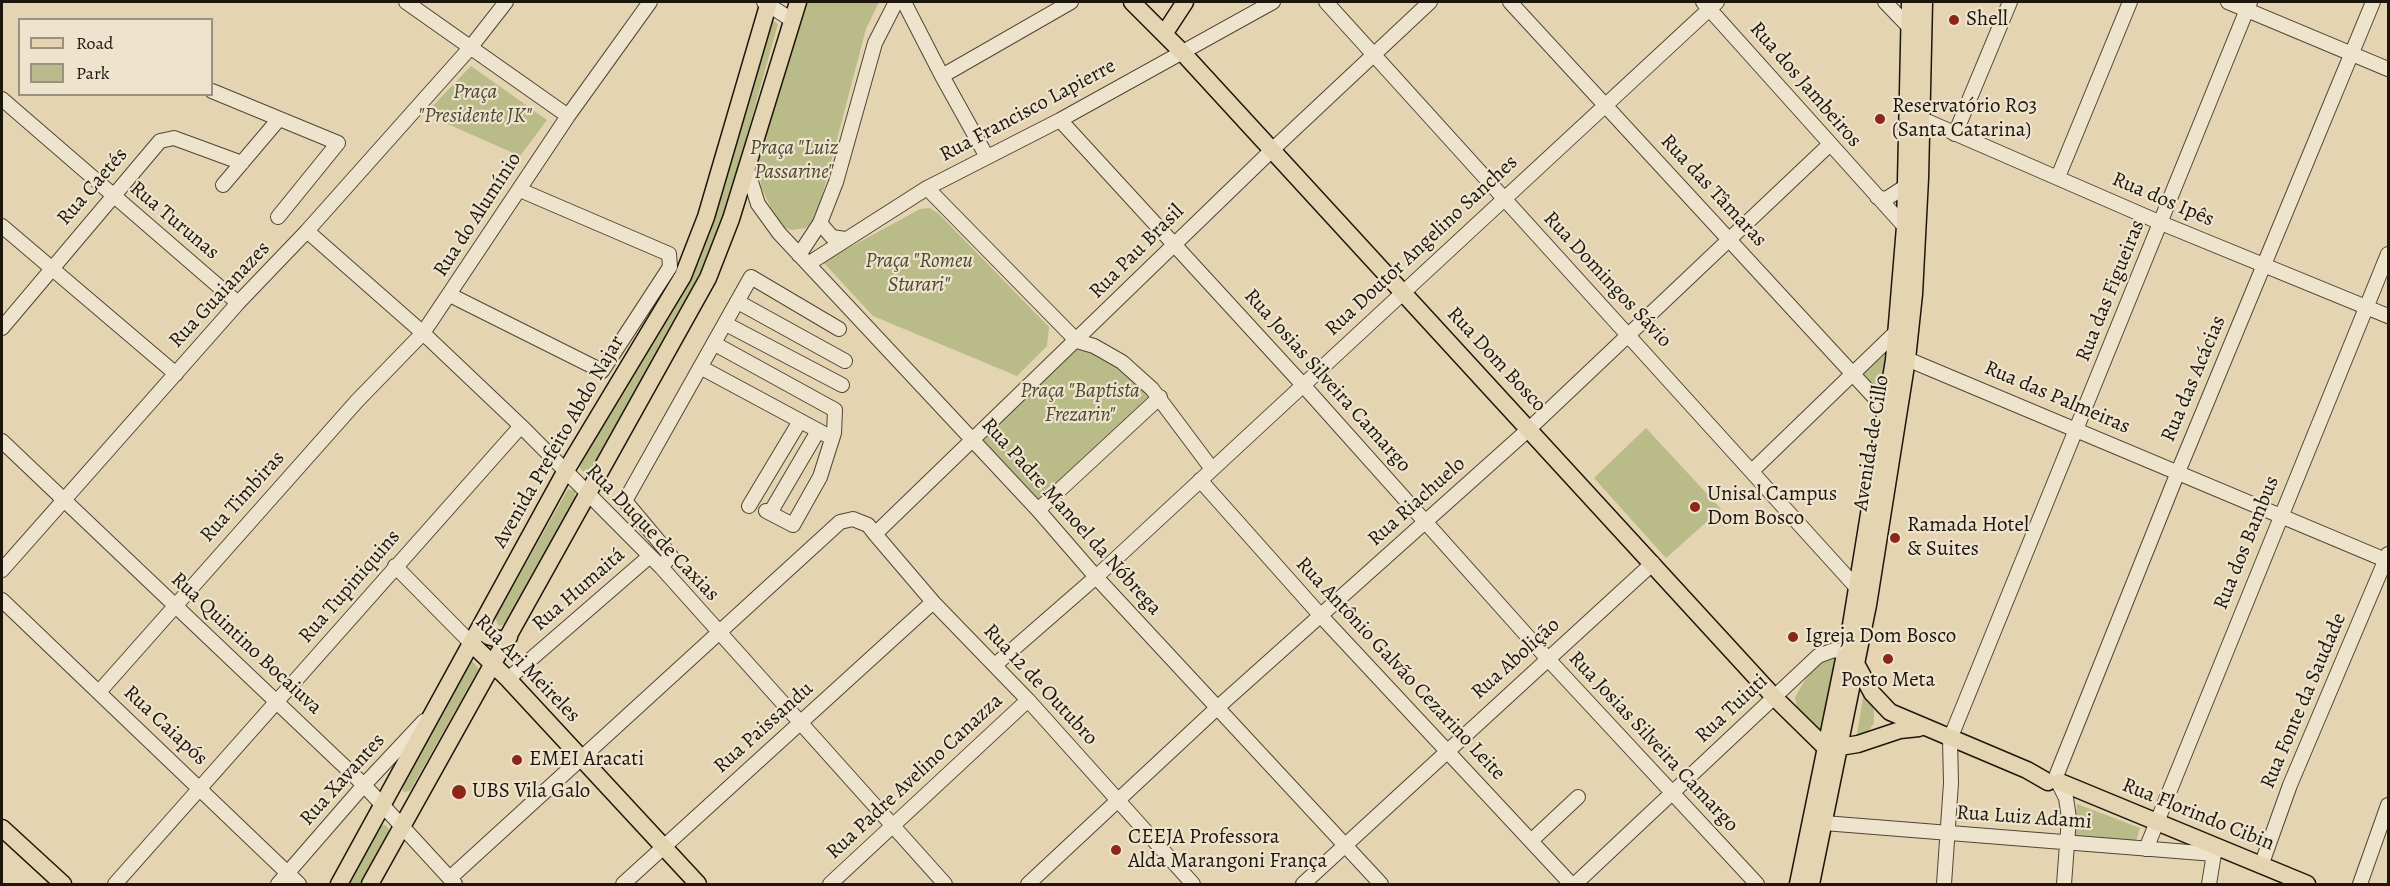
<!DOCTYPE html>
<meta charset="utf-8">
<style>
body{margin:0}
#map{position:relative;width:2390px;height:886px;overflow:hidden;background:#e5d4b1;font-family:Alegreya,serif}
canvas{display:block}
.frame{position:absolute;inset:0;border:3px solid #1d160d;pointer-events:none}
.legend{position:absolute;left:18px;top:18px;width:195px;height:78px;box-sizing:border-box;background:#eee3cc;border:2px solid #9a9180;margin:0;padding:8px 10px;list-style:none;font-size:18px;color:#1d160d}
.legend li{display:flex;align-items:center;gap:12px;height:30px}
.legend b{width:30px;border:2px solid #9a9180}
</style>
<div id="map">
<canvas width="2390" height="886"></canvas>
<div class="frame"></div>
<ul class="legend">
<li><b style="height:8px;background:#e5d4b1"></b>Road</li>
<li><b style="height:16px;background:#b9bb88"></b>Park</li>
</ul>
</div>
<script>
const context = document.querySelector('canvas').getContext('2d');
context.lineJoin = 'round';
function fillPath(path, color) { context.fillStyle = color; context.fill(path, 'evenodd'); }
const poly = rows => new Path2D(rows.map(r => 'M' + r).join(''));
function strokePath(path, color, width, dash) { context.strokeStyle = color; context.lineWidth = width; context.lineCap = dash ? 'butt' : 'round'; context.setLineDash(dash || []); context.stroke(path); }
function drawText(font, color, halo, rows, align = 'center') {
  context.font = font + ' Alegreya,serif'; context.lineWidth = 4.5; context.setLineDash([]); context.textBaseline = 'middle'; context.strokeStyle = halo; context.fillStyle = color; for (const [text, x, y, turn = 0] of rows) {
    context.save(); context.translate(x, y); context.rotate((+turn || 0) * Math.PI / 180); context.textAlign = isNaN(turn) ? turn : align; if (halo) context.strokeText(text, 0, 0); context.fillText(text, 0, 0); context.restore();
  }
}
fillPath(poly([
 [807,2,879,2,866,29,816,219,806,228,792,230,785,228,773,212,761,187,759,158],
 [772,20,778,24,740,160,707,264,587,477,579,466,696,262],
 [471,66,547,120,520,156,425,114],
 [930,208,939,214,1049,327,1047,346,1017,376,873,316,823,262,920,209],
 [1078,346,1120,365,1151,395,1038,502,979,442],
 [1891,348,1884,397,1860,377],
 [1646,428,1721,509,1666,558,1594,478],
 [568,489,575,491,575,499,505,624,499,626,495,618],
 [1829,658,1838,659,1824,739,1797,710,1795,697,1813,667],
 [470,659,479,669,410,791,403,792,402,784],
 [1865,686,1874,710,1874,723,1867,733,1856,739],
 [2077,804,2140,828,2136,841,2074,837],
 [383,825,386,825,391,833,361,884,346,884,378,827]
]), '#b9bb88');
const minor = poly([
 [406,2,568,116],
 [764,2,792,20],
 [904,2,942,76,987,157],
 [1326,2,1857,588],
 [1510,2,1886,410],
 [1703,2,1905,227],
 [1885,2,1909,27],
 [2228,2,2388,69],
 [942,76,1071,2],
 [212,91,338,143,278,217],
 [2,99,238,303],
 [1922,119,2161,223,2388,316],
 [1060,120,1303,385,1547,658,1757,884],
 [1955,134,2010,2],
 [747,169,758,204,779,233,1038,510,1096,577,1381,884],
 [2058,177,2130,2],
 [223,185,279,119],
 [927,188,1077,341,1094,346,1122,362,1152,389,1212,469],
 [1877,197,1886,199,1906,186],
 [820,223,832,237,845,239],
 [2,226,176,374],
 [307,231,423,333,521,426,661,567,945,884],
 [799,255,820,223,836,182,875,43,896,2],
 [808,264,927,188,1060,120,1273,2],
 [450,295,602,371,670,267,669,254,520,190],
 [738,302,845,361],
 [726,324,842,385],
 [2,328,160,141,174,138,242,163],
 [715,344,835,410,834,433,820,477,793,525,766,511],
 [1907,359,2388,561],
 [702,368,832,438],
 [2,441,364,785,455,884],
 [1752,471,1896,332],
 [1200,480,1321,616,1571,884],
 [749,506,800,421],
 [1038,510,1160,397],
 [770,513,818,431],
 [875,534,1272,150,1430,2],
 [395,566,471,643],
 [661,567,671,556,625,501,751,277,839,329],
 [2,570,238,303,307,231,470,48,506,2],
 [2,600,299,884],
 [995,665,1096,577,1717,2],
 [508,679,650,556],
 [99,692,357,401,423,333,568,116,650,2],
 [2057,774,2178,472,2373,2],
 [2059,784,2066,798,2069,818,2064,884],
 [1824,823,2214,854,2215,847],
 [1532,840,1578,797],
 [2146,849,2388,254],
 [2261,866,2290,785,2388,554],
 [450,878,840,522,853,519,868,525,875,534,933,602,1028,700,1193,884],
 [115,884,521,426],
 [278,884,364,785,424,721],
 [623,884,933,602],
 [830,884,1028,700],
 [1028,884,1217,708,1529,429,1829,145],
 [1303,884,1653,563],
 [1575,884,1818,656,1834,650,1845,652],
 [1944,884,1951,783,1950,739,2250,2],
 [2209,884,2214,854],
 [2360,884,2388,805]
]);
const major = poly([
 [1132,2,1182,52,1775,698,1827,749],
 [1164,34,1185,2],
 [482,623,488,636,502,640,509,637],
 [471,643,508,679,698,884],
 [1853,658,1872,693,1890,712,2027,770,2048,782],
 [1828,749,1858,744,1900,730,1919,728],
 [2060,782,2307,884],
 [2,828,63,884],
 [339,884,565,472,683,276,706,217,769,2],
 [370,884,708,278,731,219,798,2],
 [1798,884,1851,625,1894,360,1905,227,1910,2],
 [1811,884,1868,605,1907,359,1914,294,1920,178,1924,2]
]);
strokePath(minor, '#4f4636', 16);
strokePath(major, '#1d160d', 19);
strokePath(minor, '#eee3cc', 14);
strokePath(major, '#e5d4b1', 16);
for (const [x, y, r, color] of [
 [1954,20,6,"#8f2418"],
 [1880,119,6,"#8f2418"],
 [1695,507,6,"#8f2418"],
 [1895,538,6,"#8f2418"],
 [1793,637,6,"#8f2418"],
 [1888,659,6,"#8f2418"],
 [517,760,6,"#8f2418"],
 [459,792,8,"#8f2418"],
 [1116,850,6,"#8f2418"]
]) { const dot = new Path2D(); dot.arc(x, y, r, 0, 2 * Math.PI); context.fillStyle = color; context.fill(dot); strokePath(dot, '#eee3cc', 2); }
drawText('21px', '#1d160d', '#eee3cc', [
 ["Shell",1966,20],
 ["Reservatório R03",1892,107],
 ["(Santa Catarina)",1892,131],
 ["Unisal Campus",1707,495],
 ["Dom Bosco",1707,519],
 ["Ramada Hotel",1907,526],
 ["& Suites",1907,550],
 ["Igreja Dom Bosco",1805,637],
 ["Posto Meta",1888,681,"center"],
 ["EMEI Aracati",529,760],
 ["UBS Vila Galo",472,792],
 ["CEEJA Professora",1128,838],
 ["Alda Marangoni França",1128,862]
], 'left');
drawText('21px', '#1d160d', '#eee3cc', [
 ["Rua dos Jambeiros",1805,85,49],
 ["Rua Francisco Lapierre",1028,111,-28],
 ["Rua Caetés",93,187,-49],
 ["Rua das Tâmaras",1713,191,47],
 ["Rua dos Ipês",2163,200,23],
 ["Rua do Alumínio",478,215,-57],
 ["Rua Turunas",174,221,40],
 ["Rua Doutor Angelino Sanches",1422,246,-43],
 ["Rua Pau Brasil",1137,252,-45],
 ["Rua Domingos Sávio",1607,280,47],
 ["Rua das Figueiras",2111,291,-68],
 ["Rua Guaianazes",220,295,-47],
 ["Rua Dom Bosco",1496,360,47],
 ["Rua das Acácias",2194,379,-67],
 ["Rua Josias Silveira Camargo",1327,381,48],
 ["Rua das Palmeiras",2057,398,23],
 ["Avenida Prefeito Abdo Najar",559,442,-60],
 ["Avenida de Cillo",1872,443,-81],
 ["Rua Timbiras",243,497,-48],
 ["Rua Riachuelo",1417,502,-42],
 ["Rua Padre Manoel da Nóbrega",1071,517,48],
 ["Rua Duque de Caxias",652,533,46],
 ["Rua dos Bambus",2247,543,-68],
 ["Rua Tupiniquins",350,587,-49],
 ["Rua Humaitá",579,590,-41],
 ["Rua Quintino Bocaiuva",246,644,43],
 ["Rua Abolição",1516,659,-42],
 ["Rua Ari Meireles",527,669,46],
 ["Rua Antônio Galvão Cezarino Leite",1400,669,47],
 ["Rua 12 de Outubro",1040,685,47],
 ["Rua Fonte da Saudade",2304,701,-67],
 ["Rua Tuiuti",1732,709,-43],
 ["Rua Caiapós",165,726,43],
 ["Rua Paissandu",764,728,-42],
 ["Rua Josias Silveira Camargo",1653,742,47],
 ["Rua Padre Avelino Canazza",915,777,-43],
 ["Rua Xavantes",343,780,-48],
 ["Rua Florindo Cibin",2198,815,22],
 ["Rua Luiz Adami",2024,818,4]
]);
drawText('italic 21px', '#4c4832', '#eee3cc', [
 ["Praça",475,93],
 ["\"Presidente JK\"",475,117],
 ["Praça \"Luiz",794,149],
 ["Passarine\"",794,173],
 ["Praça \"Romeu",919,262],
 ["Sturari\"",919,286],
 ["Praça \"Baptista",1080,392],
 ["Frezarin\"",1080,416]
]);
</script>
